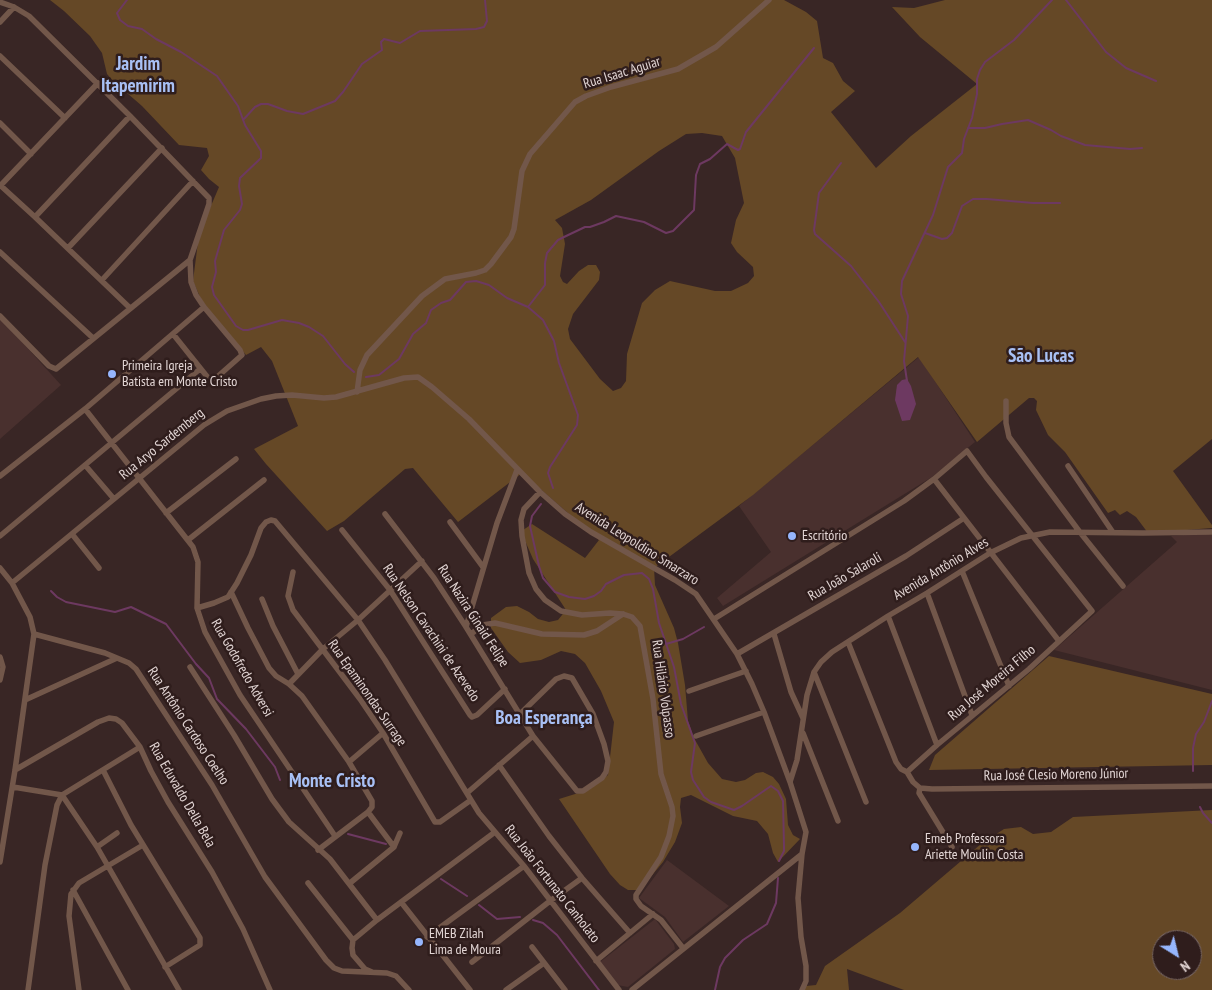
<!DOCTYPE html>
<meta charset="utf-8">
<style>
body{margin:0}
#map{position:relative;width:1212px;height:990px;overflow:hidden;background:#392625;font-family:"PT Sans Narrow",sans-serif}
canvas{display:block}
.north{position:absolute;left:1152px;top:930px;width:50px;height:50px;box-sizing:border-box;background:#2f1d1c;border:1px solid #776766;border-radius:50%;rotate:144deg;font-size:14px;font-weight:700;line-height:20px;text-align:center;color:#e2d5d4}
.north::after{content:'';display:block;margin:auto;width:18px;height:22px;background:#96b6fd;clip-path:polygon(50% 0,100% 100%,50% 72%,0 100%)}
</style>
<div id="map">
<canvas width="1212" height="990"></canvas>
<div class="north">N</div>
</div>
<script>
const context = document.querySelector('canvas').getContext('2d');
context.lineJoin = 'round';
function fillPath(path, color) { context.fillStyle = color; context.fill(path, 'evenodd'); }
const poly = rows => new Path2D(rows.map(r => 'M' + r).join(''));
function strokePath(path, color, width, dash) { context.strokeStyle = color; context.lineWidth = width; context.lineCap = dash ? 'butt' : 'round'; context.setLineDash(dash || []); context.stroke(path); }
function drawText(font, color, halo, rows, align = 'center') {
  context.font = font + ' "PT Sans Narrow",sans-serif'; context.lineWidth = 5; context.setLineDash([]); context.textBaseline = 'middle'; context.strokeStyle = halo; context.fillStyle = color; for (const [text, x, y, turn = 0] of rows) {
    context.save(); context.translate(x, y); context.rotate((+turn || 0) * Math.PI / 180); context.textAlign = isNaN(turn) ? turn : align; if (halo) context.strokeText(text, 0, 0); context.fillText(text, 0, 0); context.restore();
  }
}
fillPath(poly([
 [0,318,61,385,0,439],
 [919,357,975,442,932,477,723,606,717,598,771,552,739,506],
 [1206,533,1212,535,1212,690,1054,650,1177,542,1171,536],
 [667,860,729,906,683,942,665,917,639,898],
 [655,919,674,944,675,949,628,987,617,985,600,962]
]), '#49302e');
fillPath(poly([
 [50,0,784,0,806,12,817,21,823,58,833,63,843,81,855,91,831,112,876,168,911,136,977,84,920,37,892,7,914,8,945,0,1212,0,1212,439,1173,471,1212,525,1212,528,1148,533,1136,517,1127,511,1120,515,1115,510,1108,513,1065,452,1048,435,1036,410,1037,401,1034,398,1029,398,977,442,918,357,753,495,654,568,655,585,674,628,678,643,685,685,688,721,694,738,708,763,722,779,736,782,745,780,756,773,763,772,773,777,779,784,786,799,788,825,793,835,800,839,778,862,773,853,768,834,757,821,733,816,691,795,681,798,680,807,682,823,675,842,663,862,648,880,637,890,628,890,620,885,610,874,559,799,588,790,608,775,614,722,601,691,585,663,575,654,561,651,541,660,520,663,508,652,491,628,491,618,506,607,517,606,529,612,538,619,549,622,558,620,566,610,533,559,523,536,523,530,532,524,585,558,599,540,522,473,458,522,413,468,405,469,344,521,327,531,266,464,254,449,298,426,272,361,261,347,246,355,209,311,201,299,193,281,199,234,219,187,209,179,201,170,209,156,207,148,179,145,142,106,112,80,107,74,102,53,90,36,64,11],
 [702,133,722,136,735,158,744,203,736,220,731,243,737,252,753,267,754,276,748,283,731,291,715,291,670,281,655,290,642,303,627,354,626,381,621,388,613,391,600,379,570,339,568,329,573,314,599,280,600,272,596,265,588,265,579,271,567,284,563,282,560,276,565,244,562,228,555,220,591,200,659,151,686,134],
 [1049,656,1212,694,1212,765,929,770,935,755],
 [1212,810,1212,990,904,990,847,969,849,990,804,990,806,986,816,985,825,966,900,913,981,844,1004,829,1021,827,1033,834,1051,832,1073,817],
 [1162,940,1192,940,1192,970,1162,970]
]), '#654826');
fillPath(poly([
 [907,379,911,386,916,404,910,420,902,421,895,400,897,385,902,380]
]), '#6d3961');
strokePath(poly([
 [127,0,117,13,120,20,128,26,142,29,156,39,181,52,217,76,238,106,245,125,261,151,261,158,240,178,239,186,242,204,240,210,224,230,215,261,216,272,212,287,214,295,236,326,243,330,248,330,282,320,299,323,309,327,323,336,345,364,354,372],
 [1066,0,1106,52,1126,68,1156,81],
 [243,120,255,107,261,104,268,104,287,111,303,114,335,101,343,92,362,64,382,50,381,42,384,39,400,43,420,31,476,29,484,27,487,21,485,0],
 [968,128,985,128,1002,124,1028,120,1051,130,1061,136,1085,145,1130,149,1142,148],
 [841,163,819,193,814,230,815,234,851,266,879,302,905,342],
 [925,233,942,239,947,238,952,233,962,206,973,199,987,199,1033,203,1060,203],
 [528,307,545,285,545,263,547,253,558,240,564,237,585,227,590,227,604,222,616,216,644,222,666,233,673,231,694,210,696,175,700,164,710,159,727,144,738,150,740,149,746,132,814,48],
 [366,377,379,375,399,359,413,334,426,323,431,310,441,303,450,300,466,282,476,281,489,285,507,298,528,307,543,320,554,341,559,363,578,415,577,425,550,467,548,473,553,488],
 [907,381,904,361,908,316,901,294,902,281,933,215,948,167,962,153,964,139,972,118,977,94,977,79,980,70,985,62,1014,40,1052,0],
 [541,504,532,516,530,526,539,566,543,578,555,592,569,597,585,599,594,596,601,591,606,584,624,575,642,573,649,579,653,589,659,623,674,667,681,704,695,743,691,772,693,780,704,797,711,802,734,810,742,806,771,786,778,791,783,801,784,846,784,851,779,861],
 [51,591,57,597,66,602,115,612,131,607,166,624,196,664,209,678,217,699,246,729,275,767,280,780],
 [666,644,683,639,704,627],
 [1193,771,1193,748,1196,734,1204,722,1212,701],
 [1200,807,1203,813,1212,823],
 [348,834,386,844],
 [441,879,467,896],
 [479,905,497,919,520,917],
 [533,920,543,923,557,935,599,990],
 [715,990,720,967,725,958,743,940,767,924,776,903,778,878]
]), '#6d3961', 2);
strokePath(poly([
 [0,2,14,7,29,16,130,116,209,198,209,204,190,260,191,282,196,295,204,307,240,350,242,355,216,378,209,379,173,334],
 [0,22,14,7],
 [0,56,65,118],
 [0,123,31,154],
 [0,185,35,217,130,308],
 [0,186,98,83],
 [35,217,130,116],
 [68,248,162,148],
 [0,252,93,338],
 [102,280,193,181],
 [0,316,49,366,56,369,190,260],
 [357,392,360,370,367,355,422,296,445,279,476,273,485,270,491,264,511,237,514,229,522,171,530,154,575,102,586,96,611,87,678,69,716,47,769,0],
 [1006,401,1006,423,1009,437,1079,531,1123,586],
 [85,409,193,547,198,562,197,608,205,632,240,695,335,836],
 [85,465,114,499],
 [1068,466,1112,531],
 [0,476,85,409,204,307],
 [934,479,1059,641],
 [540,492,524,509,521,520,522,536,529,573,536,589,545,600,561,611,582,615,610,613,623,614,632,617,640,626,653,699,661,774,672,807,673,816,669,836,661,857,636,895,636,899,641,906,661,920,683,948],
 [166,513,236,459],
 [385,514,434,578,466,627,533,736,577,791,583,791,602,778,606,772,608,761,604,744,593,714,572,678,564,676,556,679,520,714],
 [450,522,483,567],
 [342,530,390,590,470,715,472,717,477,715,505,689],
 [72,534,99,568],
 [0,536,200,369],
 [188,540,264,480],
 [0,568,12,583,30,617,34,634,15,770,0,862],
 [962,571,1009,686],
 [293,572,288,596,293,610,360,699,383,733,435,822,440,822,471,800],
 [12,583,204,425,227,411,261,399,276,396,292,395,324,398,336,397,404,378,418,377,432,387,469,419,540,492,565,514,591,532,675,580,696,594,737,654,752,684,764,712,790,782,806,832,802,854,798,898,801,937,806,966,806,981,802,990],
 [231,592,248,628,269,668,276,676,289,684,302,696,349,762,372,801,372,807,368,812,318,850],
 [927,593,972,715],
 [262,599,273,626,298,674],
 [197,608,214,603,228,597,237,583,251,555,261,528,266,522,271,520,275,521,358,620,385,660,479,813,524,866,619,990],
 [888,616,937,745],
 [714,619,904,501,934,479,967,451,986,477,1092,611,1029,669,937,745,907,772],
 [466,627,497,523,517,470],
 [34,634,105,653,129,663,136,669,212,785,265,877,326,960,334,968,342,971,387,973,396,976,409,990],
 [471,634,483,625,495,623,542,634,584,635,597,631,623,614],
 [774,634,791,692,803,718],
 [848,642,896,762,901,769,907,772,913,782,920,788,932,789,1212,786],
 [737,654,906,556,964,518],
 [0,657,3,667,0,680],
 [190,667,234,735,272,799,289,822,330,859,377,920],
 [814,672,866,802],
 [289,684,323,649,358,620,422,561],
 [689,691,746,671],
 [25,700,117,658],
 [803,733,838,821],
 [696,736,764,712],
 [349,762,383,733],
 [499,765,549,836,582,878,630,933],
 [15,770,98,722,109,718,116,719,122,723,140,747,151,771,168,802,212,872,243,929,270,990],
 [103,770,131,825,200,938,200,945,165,967],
 [790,782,797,760,807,695,814,672,821,662,832,652,888,616,927,593,990,553,1021,538,1050,532,1143,533,1212,532],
 [13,787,62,795],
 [920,788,919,793,952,847],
 [467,793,533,736],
 [62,795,97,847,179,990],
 [368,812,394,847],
 [97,847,117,833],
 [308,883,353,940],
 [350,883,394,847,400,833],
 [73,890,128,990],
 [401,902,470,990],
 [427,937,524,866],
 [532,947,565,990],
 [596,961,653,914],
 [472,962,550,901,582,878],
 [372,972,365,969,353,955,352,948,353,940,377,920,495,832],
 [28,990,45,865,57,805,62,795,140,747],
 [79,990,69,916,71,894,79,883,143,845],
 [506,990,544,963],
 [632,990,802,854]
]), '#72574a', 5.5);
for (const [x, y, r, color] of [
 [112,374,5,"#96b6fd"],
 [792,536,5,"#96b6fd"],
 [915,847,5,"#96b6fd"],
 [419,942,5,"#96b6fd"]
]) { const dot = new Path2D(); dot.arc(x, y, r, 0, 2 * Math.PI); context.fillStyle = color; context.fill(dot); strokePath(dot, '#2f1d1c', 2); }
drawText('14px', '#e2d5d4', '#2f1d1c', [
 ["Rua Isaac Aguiar",622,73,-17],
 ["Rua Aryo Sardemberg",162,444,-39],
 ["Avenida Leopoldino Smarzaro",637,544,32],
 ["Avenida Antônio Alves",941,569,-31],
 ["Rua João Salaroli",845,577,-30],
 ["Rua Nazira Ginaid Felipe",473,616,57],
 ["Rua Nelson Cavachini de Azevedo",431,633,56],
 ["Rua Godofredo Adversi",242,668,60],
 ["Rua José Moreira Filho",992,683,-40],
 ["Rua Hilário Volpasso",663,689,82],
 ["Rua Epaminondas Surrage",367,693,55],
 ["Rua Antônio Cardoso Coelho",188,726,57],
 ["Rua José Clesio Moreno Júnior",1056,775,-1],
 ["Rua Eduvaldo Della Bela",182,795,60],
 ["Rua João Fortunato Canholato",552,884,52]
]);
drawText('14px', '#e2d5d4', '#2f1d1c', [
 ["Primeira Igreja",122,366],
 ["Batista em Monte Cristo",122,382],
 ["Escritório",802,536],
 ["Emeb Professora",925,839],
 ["Ariette Moulin Costa",925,855],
 ["EMEB Zilah",429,934],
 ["Lima de Moura",429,950]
], 'left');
drawText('bold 19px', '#a8c0f5', '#2f1d1c', [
 ["Jardim",138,65],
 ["Itapemirim",138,87],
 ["São Lucas",1041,357],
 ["Boa Esperança",544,719],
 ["Monte Cristo",332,782]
]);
</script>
